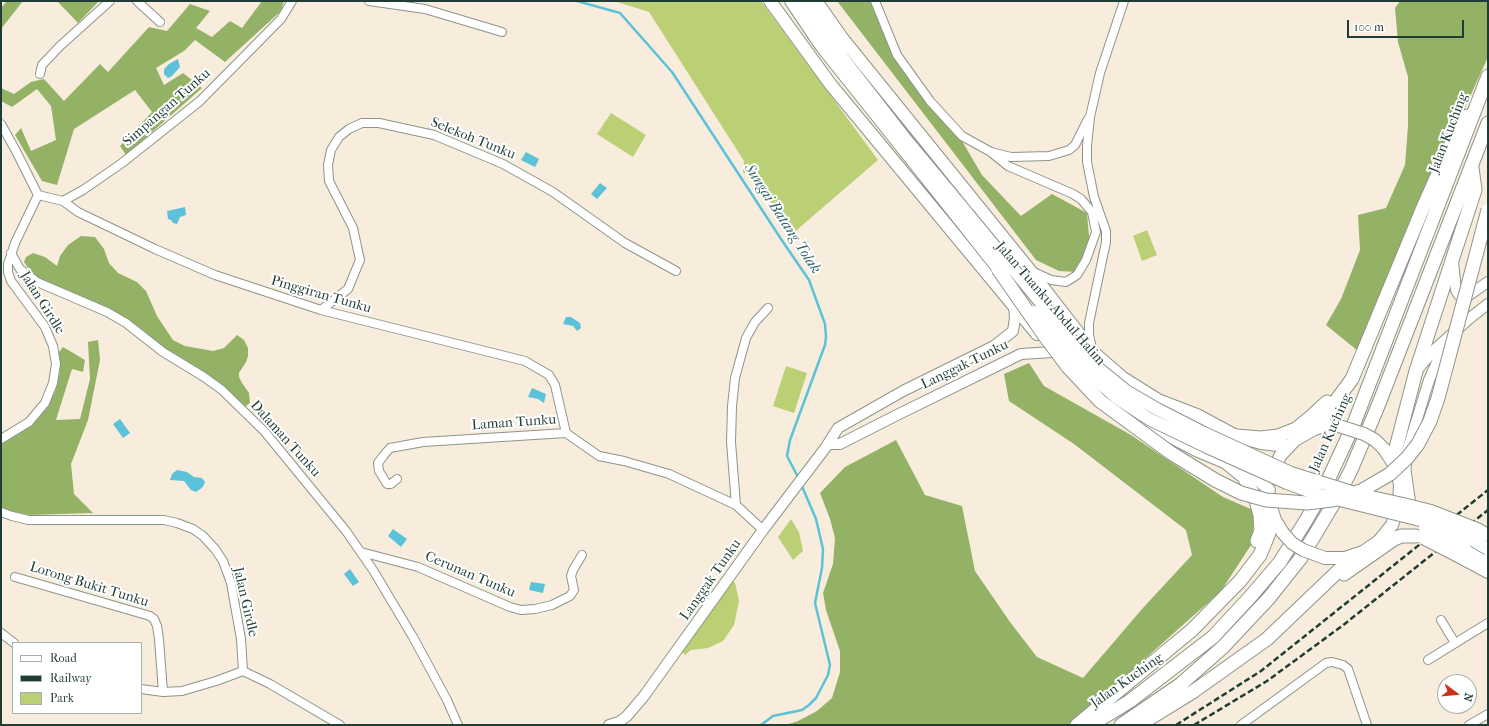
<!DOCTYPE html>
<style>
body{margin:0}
#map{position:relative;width:1489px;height:726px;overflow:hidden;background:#f8eddc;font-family:"IM FELL French Canon",serif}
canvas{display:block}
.frame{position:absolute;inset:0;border:2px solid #1f3d34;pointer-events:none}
.legend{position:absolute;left:12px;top:642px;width:130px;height:72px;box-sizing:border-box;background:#fff;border:1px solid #a5b1ae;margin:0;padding:5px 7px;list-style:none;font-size:12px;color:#1f3d34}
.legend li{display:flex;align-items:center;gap:8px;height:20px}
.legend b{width:20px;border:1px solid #a5b1ae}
.north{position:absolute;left:1437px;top:674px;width:40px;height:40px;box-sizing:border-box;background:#fff;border:1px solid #a5b1ae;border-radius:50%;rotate:106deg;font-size:11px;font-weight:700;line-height:16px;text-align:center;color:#1f3d34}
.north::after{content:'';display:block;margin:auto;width:14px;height:18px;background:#c8321e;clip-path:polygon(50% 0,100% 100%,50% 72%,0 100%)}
.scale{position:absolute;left:1347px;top:20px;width:117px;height:18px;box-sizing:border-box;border:2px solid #1f3d34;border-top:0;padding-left:5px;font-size:12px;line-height:14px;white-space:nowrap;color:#1f3d34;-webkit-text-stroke:3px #fff;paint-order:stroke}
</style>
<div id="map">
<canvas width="1489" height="726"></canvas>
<div class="frame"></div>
<ul class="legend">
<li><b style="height:5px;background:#fff"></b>Road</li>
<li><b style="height:5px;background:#1f3d34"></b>Railway</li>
<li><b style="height:11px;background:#bbd074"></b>Park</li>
</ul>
<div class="north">N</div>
<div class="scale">100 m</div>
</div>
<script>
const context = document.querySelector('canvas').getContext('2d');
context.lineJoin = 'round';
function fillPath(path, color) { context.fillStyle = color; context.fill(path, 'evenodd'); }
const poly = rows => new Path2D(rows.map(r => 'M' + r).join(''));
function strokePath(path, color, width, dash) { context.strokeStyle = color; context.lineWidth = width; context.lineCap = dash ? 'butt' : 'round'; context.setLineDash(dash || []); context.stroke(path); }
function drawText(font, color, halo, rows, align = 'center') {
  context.font = font + ' "IM FELL French Canon",serif'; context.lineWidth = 4; context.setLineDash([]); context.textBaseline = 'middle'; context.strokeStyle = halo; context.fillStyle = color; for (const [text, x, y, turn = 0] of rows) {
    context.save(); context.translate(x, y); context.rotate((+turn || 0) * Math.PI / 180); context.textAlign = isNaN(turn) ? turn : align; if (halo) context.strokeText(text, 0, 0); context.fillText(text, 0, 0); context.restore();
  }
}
fillPath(poly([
 [614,1,761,1,878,160,791,235,753,174,743,173,744,161,649,12],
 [611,113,646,135,633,157,597,134],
 [1147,230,1157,255,1142,261,1133,236],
 [786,366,807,373,794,413,773,406],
 [791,519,799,532,803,551,793,560,778,537],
 [731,578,735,583,739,601,734,625,723,641,708,648,691,650,685,655,681,651]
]), '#bbd074');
fillPath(poly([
 [7,1,23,1,1,29,1,8],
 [57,1,99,1,78,23],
 [262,1,284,1,281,11,225,62,195,40,184,51,156,68,164,85,183,73,202,88,126,155,120,146,152,112,135,90,74,129,57,185,42,181,15,135,21,128,31,151,56,140,51,106,37,89,12,107,1,101,1,88,14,94,31,82,44,79,64,101,100,64,108,72,149,27,167,31,190,4,210,11,196,28,212,37,230,21,242,28],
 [837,1,872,1,882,31,962,141,982,175,1021,216,1052,194,1087,213,1090,248,1077,272,1059,271,1036,260],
 [1400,1,1488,1,1488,57,1411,227,1358,351,1326,325,1341,299,1360,250,1358,215,1386,208,1405,165,1408,126,1408,77,1398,42,1395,8],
 [81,236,95,237,104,249,109,263,118,273,137,282,146,291,157,316,173,340,185,346,213,351,224,348,237,335,244,340,248,348,248,356,246,362,239,373,239,377,242,383,249,393,250,403,243,408,217,382,200,369,170,352,121,315,34,277,24,262,26,257,33,253,45,257,57,266,60,256,68,245],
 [98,340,100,360,88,420,71,464,74,494,93,513,29,515,11,511,1,507,1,443,39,418,55,392,60,372,59,352,63,347,85,360,83,372,72,369,56,420,80,419,90,379,88,342],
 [1029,363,1044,386,1131,435,1223,497,1253,510,1253,542,1221,591,1083,714,1067,725,786,725,798,721,817,711,832,698,840,672,840,651,826,610,823,593,833,564,835,538,830,519,820,493,845,467,896,440,925,495,962,506,975,571,1010,622,1037,657,1083,678,1142,609,1192,555,1186,530,1074,444,1009,401,1004,374]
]), '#94b266');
fillPath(poly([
 [178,59,180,67,172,76,168,78,164,74,164,69,169,64],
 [526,152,539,159,535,167,521,160],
 [600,183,607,188,597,199,591,194],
 [185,207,186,215,180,217,177,224,173,223,171,220,168,219,167,211],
 [566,317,571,317,580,323,581,328,577,331,573,326,563,324],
 [532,388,546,394,544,403,538,399,528,397],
 [120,419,130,433,123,438,113,424],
 [177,470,187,472,194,477,202,478,205,482,203,487,196,492,191,490,184,481,170,480,172,474],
 [393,529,407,539,401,547,388,536],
 [350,569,359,582,353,586,344,574],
 [531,582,545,584,543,593,529,590]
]), '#5bc2d9');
strokePath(poly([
 [577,1,620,13,672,72,781,239,809,280,825,324,826,337,825,345,790,440,787,456,799,479],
 [761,725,773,716,802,710,809,705,816,698,828,675,830,665,815,603,822,568,823,549,816,519,801,484]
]), '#5bc2d9', 2.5);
const minor = poly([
 [137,1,160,22],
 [369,1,425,9,502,32],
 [875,1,897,55,930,101,962,136,991,152,1011,157,1049,156,1069,150,1075,145,1088,119],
 [40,74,42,65,60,46,110,1],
 [1,124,16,151,38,195,15,243,8,264,8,272,11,281,45,327,53,346,56,364,53,383,45,403,29,422,1,439],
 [992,153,1008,166,1073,194,1081,199,1092,212,1096,232,1086,260,1077,275,1066,282,1059,281,1051,280,1034,272],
 [38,195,63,201,78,212,155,249,215,275,321,310,525,361,549,375,555,385,566,433],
 [63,201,83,190,122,163,200,101,281,19,292,1],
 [11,253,20,269,37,282,107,312,126,323,163,352,204,377,222,390,265,432,346,531,373,570,413,637,447,700,458,725],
 [321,310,348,289,360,260,353,228,329,181,328,165,331,150,339,137,349,129,362,123,379,123,434,135,503,164,553,192,625,243,676,271],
 [1092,348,1089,335,1089,323,1106,242,1106,231,1094,197,1087,162,1087,146,1090,117,1100,73,1124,1],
 [397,479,391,484,387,484,379,471,378,463,384,455,390,448,423,442,566,433,599,456,624,461,669,474,736,505,763,530],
 [736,505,731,442,732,406,735,378,746,338,755,322,768,308],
 [1,512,12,516,28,520,164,520,177,523,193,529,203,536,215,549,223,561,231,583,241,639,243,671],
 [361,552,418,567,510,607,521,610,535,609,552,605,570,596,574,590,571,576,573,570,582,555],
 [15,577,150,616,154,619,157,626,159,639,163,692],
 [1441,620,1455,643],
 [1,633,14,643],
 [1428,660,1488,623],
 [141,689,163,692,182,691,216,681,243,671,270,684,340,725],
 [1241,725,1326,663,1332,662,1343,665,1348,669,1367,725],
 [1469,725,1488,714]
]);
const tertiary = poly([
 [1453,262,1456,290,1459,295,1462,297,1466,297,1488,282],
 [1418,369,1434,350,1470,318,1488,304],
 [828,444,840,444,897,415,1021,354,1053,352],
 [1405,458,1429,380,1437,362,1451,337],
 [609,725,619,722,627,716,644,696,763,530,826,447,838,428,903,391,994,346,1013,331,1015,318,1014,307]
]);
const primary = poly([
 [770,1,831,85,1037,334],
 [791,1,822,47,959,219],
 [804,1,827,37,844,60,903,136,967,213],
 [816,1,842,38,1028,268,1093,352,1123,378,1158,400,1197,415,1236,436,1261,443,1288,446],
 [1138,418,1154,428,1196,450,1253,474,1269,490],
 [1272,475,1280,456,1295,440,1316,428,1327,426,1339,426],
 [1271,507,1275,520,1283,533],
 [1465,549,1488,559],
 [1458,556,1488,572],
 [1325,558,1345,558,1363,552,1379,541,1392,525,1399,505,1400,484,1395,466,1384,449]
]);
const trunk = poly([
 [1316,428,1352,379,1422,210,1457,131,1467,116],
 [1236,436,1261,438,1278,436,1296,429,1312,416,1327,402],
 [1405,455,1404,470,1409,505],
 [1227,463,1244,477,1255,497,1260,515,1261,531,1257,541],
 [1396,469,1395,452,1416,371,1475,190,1472,168],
 [1344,574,1394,539,1401,536,1416,536],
 [1077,725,1192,630,1240,581,1260,555,1269,533,1270,505],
 [1091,725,1130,701,1213,637,1251,596,1280,562,1305,522,1323,491,1353,426,1488,76],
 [1121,725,1181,684,1223,647,1269,598,1300,559,1319,528,1335,501,1351,470,1378,406,1488,123],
 [1139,725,1194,691,1267,639,1355,555]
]);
strokePath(minor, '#8c9588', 10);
strokePath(tertiary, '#8c9588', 12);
strokePath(primary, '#8c9588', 14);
strokePath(trunk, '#8c9588', 15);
strokePath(minor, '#fff', 8);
strokePath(tertiary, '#fff', 10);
strokePath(primary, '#fff', 12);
strokePath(trunk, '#fff', 13);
strokePath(poly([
 [1176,725,1261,671,1488,490],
 [1194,725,1267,681,1342,626,1488,510]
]), '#1f3d34', 2.5, [6, 3]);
const primaryBridge = poly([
 [967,213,1070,338,1099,369,1126,391,1157,409,1204,433,1291,473,1358,494,1403,504,1431,511,1477,529,1488,535],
 [959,219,1004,276],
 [1034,312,1086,371,1117,398,1149,419,1207,447,1287,483,1320,495,1428,522,1471,539,1488,549],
 [1339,426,1364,434,1375,440,1384,449],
 [1425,528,1465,549],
 [1283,533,1292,543,1303,550,1325,558],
 [1423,538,1458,556]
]);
const trunkBridge = poly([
 [998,269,1044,335,1068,367,1100,401,1171,453,1215,480,1241,493,1266,500,1307,503,1332,500,1361,491,1390,474,1407,458,1418,444,1430,421,1438,398,1488,210]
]);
strokePath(primaryBridge, '#8c9588', 14, []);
strokePath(trunkBridge, '#8c9588', 15, []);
strokePath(primaryBridge, '#fff', 12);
strokePath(trunkBridge, '#fff', 13);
drawText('14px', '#1f3d34', '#fff', [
 ["Simpangan Tunku",167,108,-41],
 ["Jalan Kuching",1449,133,-69],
 ["Selekoh Tunku",473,139,22],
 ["Pinggiran Tunku",321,295,16],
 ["Jalan Girdle",42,303,58],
 ["Jalan Tuanku Abdul Halim",1050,304,49],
 ["Langgak Tunku",965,365,-26],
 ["Laman Tunku",514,423,-4],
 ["Jalan Kuching",1331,433,-66],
 ["Dalaman Tunku",285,439,48],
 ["Cerunan Tunku",470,575,23],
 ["Langgak Tunku",711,580,-55],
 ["Lorong Bukit Tunku",89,585,17],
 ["Jalan Girdle",245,602,77],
 ["Jalan Kuching",1127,681,-35]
]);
drawText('italic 15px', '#316566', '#fff', [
 ["Sungai Batang Tolak",782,219,57]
]);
</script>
